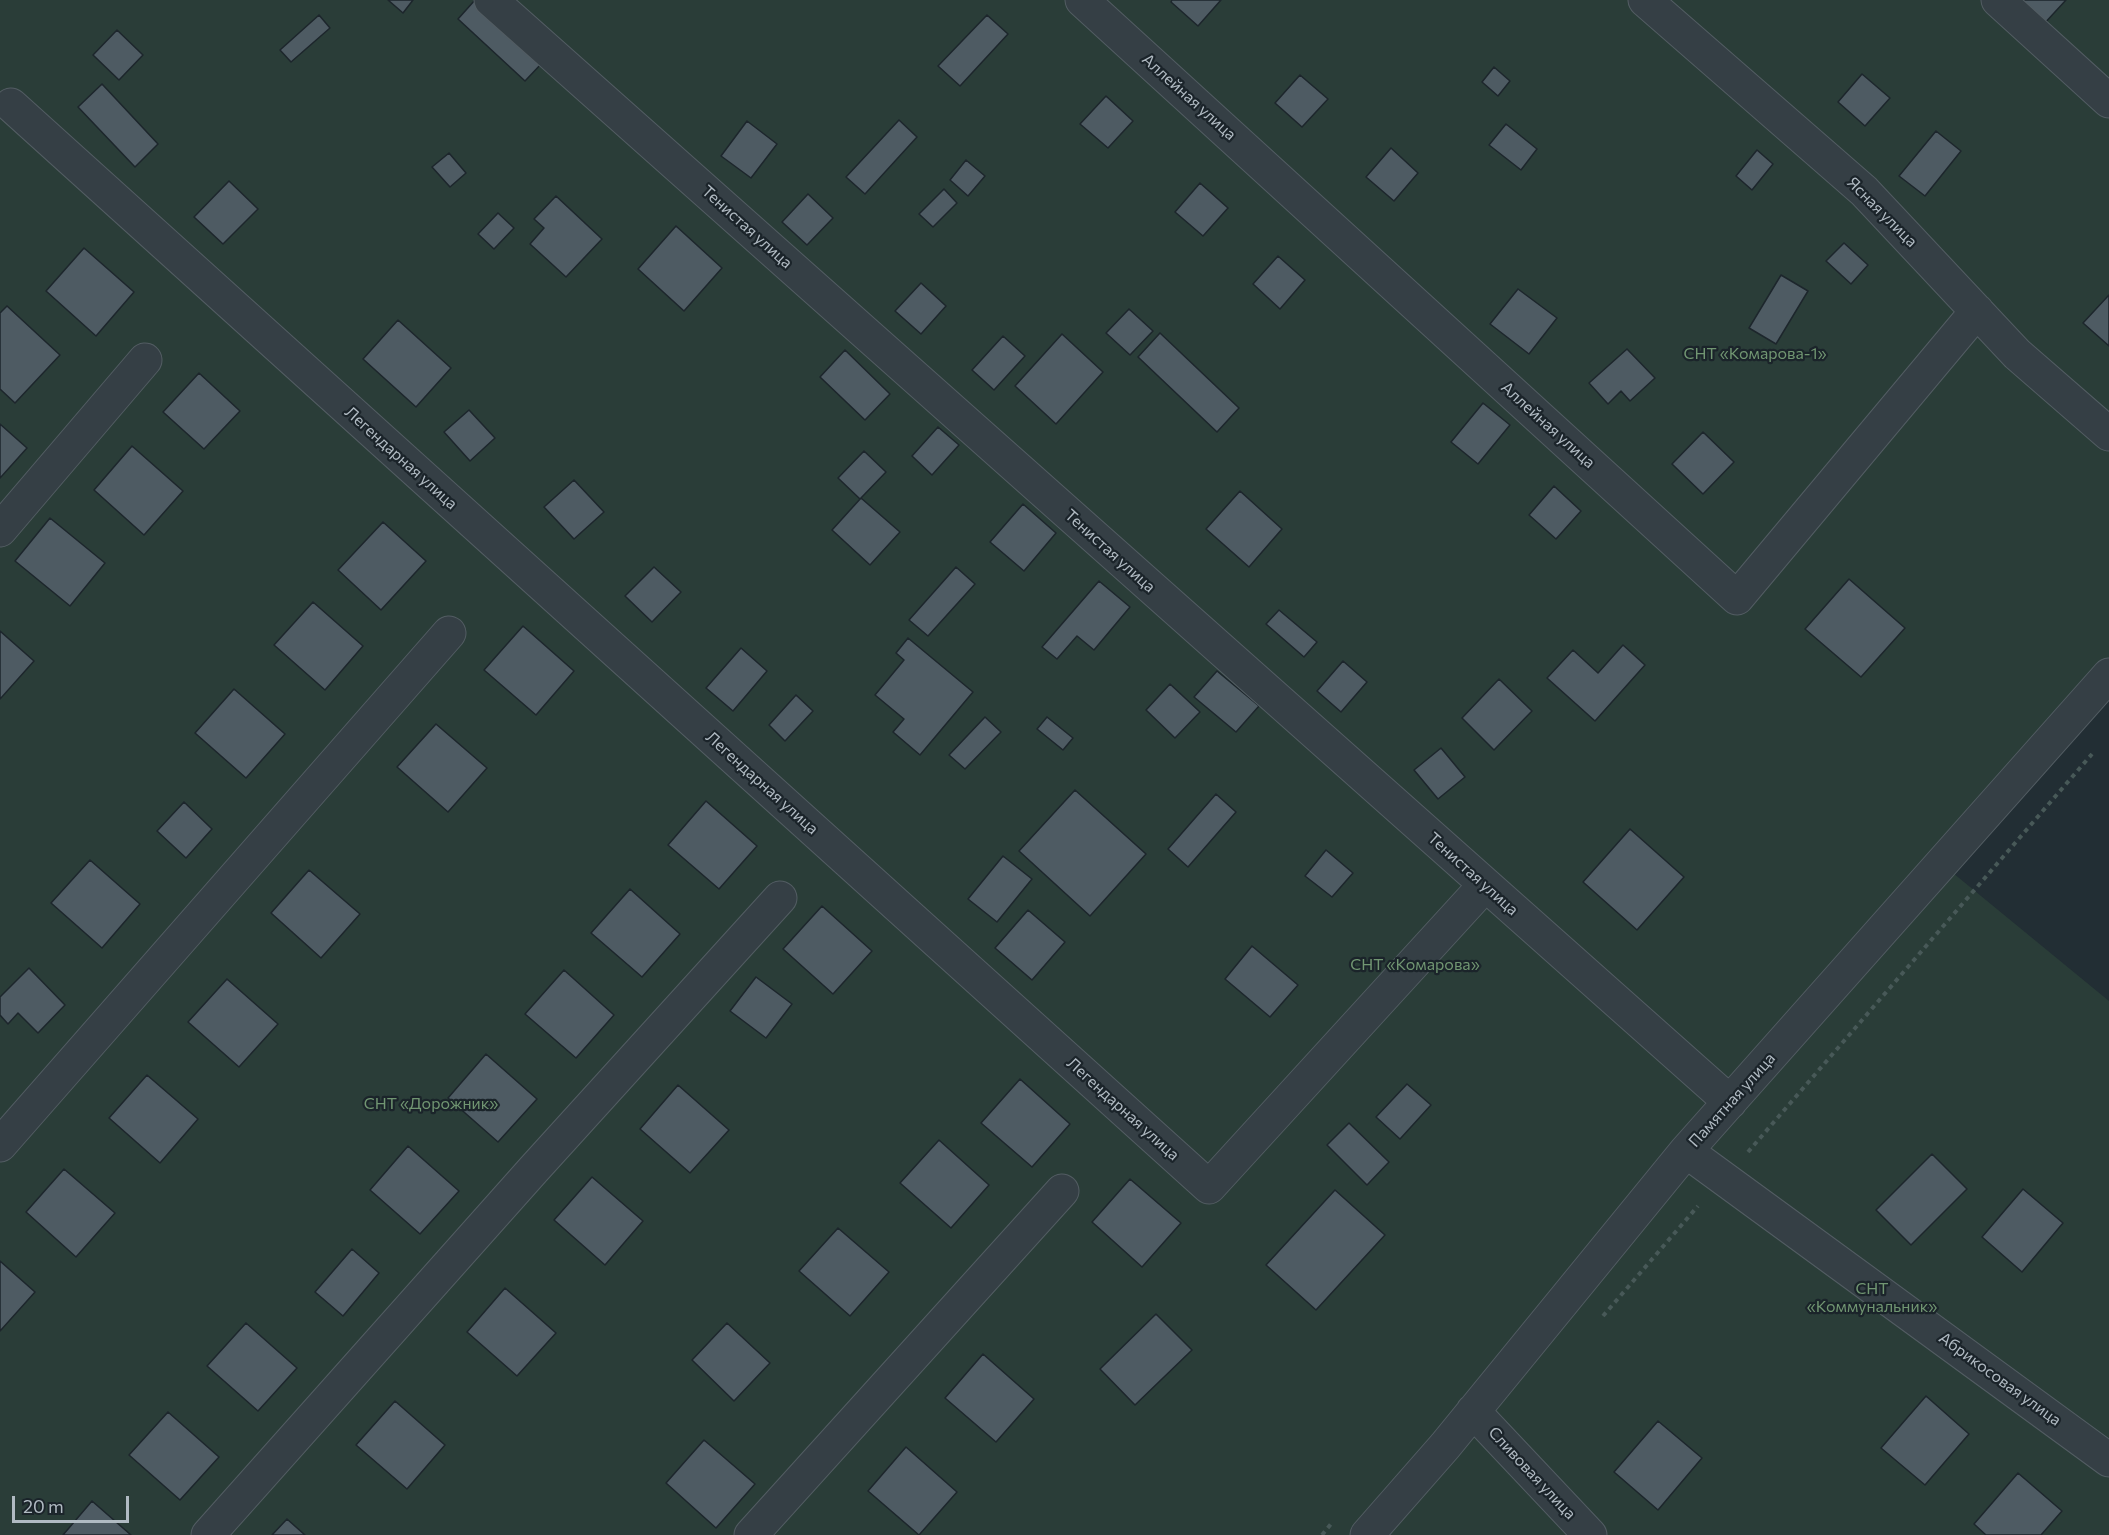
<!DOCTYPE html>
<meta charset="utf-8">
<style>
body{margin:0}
#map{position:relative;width:2109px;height:1535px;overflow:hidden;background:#222e34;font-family:Commissioner,sans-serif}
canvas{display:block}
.scale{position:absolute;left:12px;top:1496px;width:117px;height:27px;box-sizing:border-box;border:3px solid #b0bac2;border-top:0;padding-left:8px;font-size:18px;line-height:21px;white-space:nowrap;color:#b0bac2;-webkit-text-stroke:4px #1b242a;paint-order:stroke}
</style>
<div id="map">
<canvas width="2109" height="1535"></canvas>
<div class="scale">20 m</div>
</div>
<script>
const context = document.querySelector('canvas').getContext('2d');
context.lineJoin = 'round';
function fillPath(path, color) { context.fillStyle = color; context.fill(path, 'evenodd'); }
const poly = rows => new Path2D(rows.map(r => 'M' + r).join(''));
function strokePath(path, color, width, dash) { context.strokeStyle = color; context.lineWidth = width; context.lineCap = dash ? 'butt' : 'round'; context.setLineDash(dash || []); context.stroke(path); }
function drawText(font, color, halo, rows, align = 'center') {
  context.font = font + ' Commissioner,sans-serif'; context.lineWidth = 4.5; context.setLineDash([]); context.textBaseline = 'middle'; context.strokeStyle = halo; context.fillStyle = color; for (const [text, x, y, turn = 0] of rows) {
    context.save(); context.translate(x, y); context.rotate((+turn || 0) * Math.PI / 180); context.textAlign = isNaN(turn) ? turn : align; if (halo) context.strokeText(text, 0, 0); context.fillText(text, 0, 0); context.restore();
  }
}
fillPath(poly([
 [0,0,2109,0,2109,675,1942,864,2109,1001,2109,1535,0,1535]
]), '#2a3d38');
const building = poly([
 [388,0,413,0,403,13,388,0],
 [475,0,542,63,525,81,458,19,475,0],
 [1172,0,1221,0,1198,26,1171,2,1172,0],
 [2015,0,2066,0,2043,25,2015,0],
 [319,15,330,28,291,62,280,50,319,15],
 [987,15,1008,34,960,86,938,66,987,15],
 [117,30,143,55,119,80,93,55,117,30],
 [1494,67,1510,81,1498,96,1482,82,1494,67],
 [1862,74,1890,98,1865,126,1838,102,1862,74],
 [1300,75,1328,99,1302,127,1275,103,1300,75],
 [102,84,158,144,135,167,78,107,102,84],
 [1106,96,1133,121,1108,148,1080,124,1106,96],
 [899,120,917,137,865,194,846,177,899,120],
 [747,121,777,144,751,178,721,156,747,121],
 [1506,124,1537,149,1521,170,1489,145,1506,124],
 [1936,131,1961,151,1925,196,1899,176,1936,131],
 [1391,148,1418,173,1394,201,1366,177,1391,148],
 [1757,150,1773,164,1752,190,1736,176,1757,150],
 [449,153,466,173,450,187,432,167,449,153],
 [966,160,985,176,968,196,950,180,966,160],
 [229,181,258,209,223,244,194,217,229,181],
 [1200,183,1228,208,1203,236,1175,212,1200,183],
 [944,189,957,203,933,227,919,214,944,189],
 [808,194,833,218,807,245,782,222,808,194],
 [556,196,602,239,566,277,530,244,544,228,534,219,556,196],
 [498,213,514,228,494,249,478,234,498,213],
 [676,226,722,268,684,311,638,269,676,226],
 [1844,243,1868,265,1851,284,1826,261,1844,243],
 [84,248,134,292,96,336,46,291,84,248],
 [1278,256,1305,280,1280,309,1253,284,1278,256],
 [1781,275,1808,291,1776,344,1749,328,1781,275],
 [921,283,946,306,921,334,895,311,921,283],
 [1518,289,1557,318,1529,354,1490,324,1518,289],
 [2109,295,2109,346,2083,323,2109,295],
 [7,306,60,355,15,403,0,389,0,313,7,306],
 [1129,309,1153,331,1130,355,1106,333,1129,309],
 [398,320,451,368,416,407,363,359,398,320],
 [1160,333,1239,408,1217,432,1138,357,1160,333],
 [1062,334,1103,372,1056,424,1015,386,1062,334],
 [1003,336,1025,356,994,390,972,370,1003,336],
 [1627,349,1655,378,1630,401,1621,391,1608,404,1589,383,1627,349],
 [845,350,890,394,865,420,820,377,845,350],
 [199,373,240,411,204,449,163,412,199,373],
 [1483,403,1510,425,1478,464,1451,442,1483,403],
 [469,410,495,438,470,461,444,432,469,410],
 [0,424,27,448,0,478,0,424],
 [938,427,959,445,932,475,912,456,938,427],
 [1703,432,1734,462,1703,494,1672,464,1703,432],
 [132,446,183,491,144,535,94,490,132,446],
 [864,451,886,472,860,499,838,478,864,451],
 [574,480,604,512,574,539,544,507,574,480],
 [1554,486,1581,511,1556,539,1529,515,1554,486],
 [1240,491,1282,529,1249,567,1206,529,1240,491],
 [861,498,900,532,870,565,832,530,861,498],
 [1023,504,1056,533,1024,571,990,542,1023,504],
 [50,518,105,563,70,606,15,561,50,518],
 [383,522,426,561,381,610,338,570,383,522],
 [654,567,681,592,652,622,625,596,654,567],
 [956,567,975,584,928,636,909,620,956,567],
 [1849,579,1905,628,1861,677,1805,629,1849,579],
 [1099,581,1130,607,1094,650,1077,636,1057,659,1042,647,1099,581],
 [313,602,363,646,325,690,274,645,313,602],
 [1279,610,1317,642,1304,657,1266,624,1279,610],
 [523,626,574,671,536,715,484,670,523,626],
 [0,631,34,661,0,699,0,631],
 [908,638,973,692,920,755,893,732,904,719,875,695,904,660,896,653,908,638],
 [1623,645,1645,665,1595,721,1547,678,1573,650,1598,673,1623,645],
 [741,648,767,671,733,711,706,688,741,648],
 [1343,661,1367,682,1341,712,1317,691,1343,661],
 [1217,671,1259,706,1236,732,1194,697,1217,671],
 [1499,679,1532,711,1494,750,1462,718,1499,679],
 [1170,684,1200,712,1175,738,1146,710,1170,684],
 [234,689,285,734,246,778,195,733,234,689],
 [796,695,813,711,785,741,769,725,796,695],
 [985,717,1001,732,965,769,949,755,985,717],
 [1047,717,1073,738,1063,750,1037,729,1047,717],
 [436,724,487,768,448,812,397,767,436,724],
 [1441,748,1465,777,1438,799,1414,770,1441,748],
 [1075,790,1146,854,1090,916,1019,851,1075,790],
 [1216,794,1236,812,1188,867,1168,849,1216,794],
 [706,801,757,846,719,889,668,845,706,801],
 [184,802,212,829,186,858,157,831,184,802],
 [1630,829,1684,877,1637,930,1583,882,1630,829],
 [1326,850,1353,873,1332,897,1305,876,1326,850],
 [1003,856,1032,879,997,922,968,899,1003,856],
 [90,860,140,904,102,948,51,903,90,860],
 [309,870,360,914,321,958,271,913,309,870],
 [630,889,680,934,642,977,591,933,630,889],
 [822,906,872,951,833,994,783,949,822,906],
 [1028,910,1065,942,1032,980,995,948,1028,910],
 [1252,946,1298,985,1270,1017,1225,979,1252,946],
 [29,968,65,1005,38,1033,18,1013,8,1024,0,1015,0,997,29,968],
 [564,970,614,1015,576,1058,525,1014,564,970],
 [756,977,792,1004,766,1038,730,1011,756,977],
 [227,979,278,1024,239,1067,188,1022,227,979],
 [486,1054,537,1099,498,1142,448,1098,486,1054],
 [147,1075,198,1119,160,1163,109,1118,147,1075],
 [1020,1079,1070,1124,1032,1167,981,1123,1020,1079],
 [1407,1084,1431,1105,1400,1139,1376,1117,1407,1084],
 [678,1085,729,1130,690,1173,640,1129,678,1085],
 [1349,1123,1389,1162,1367,1185,1327,1145,1349,1123],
 [939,1140,989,1185,951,1228,900,1183,939,1140],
 [408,1146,459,1191,420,1234,370,1190,408,1146],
 [1932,1154,1967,1189,1911,1245,1876,1210,1932,1154],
 [64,1169,115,1213,76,1257,26,1212,64,1169],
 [592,1177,643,1221,605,1265,554,1220,592,1177],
 [1130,1179,1181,1223,1142,1267,1092,1222,1130,1179],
 [2023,1189,2063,1223,2022,1272,1982,1237,2023,1189],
 [1335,1190,1385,1235,1316,1310,1266,1265,1335,1190],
 [838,1228,889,1272,850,1316,799,1271,838,1228],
 [352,1249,379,1273,343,1316,315,1292,352,1249],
 [0,1261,35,1292,0,1331,0,1261],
 [505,1288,556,1333,517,1376,467,1332,505,1288],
 [1156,1314,1192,1350,1135,1405,1100,1369,1156,1314],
 [246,1323,297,1368,258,1411,207,1366,246,1323],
 [727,1323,770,1363,734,1401,692,1360,727,1323],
 [983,1354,1034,1399,996,1442,945,1398,983,1354],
 [1926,1396,1969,1434,1925,1485,1881,1448,1926,1396],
 [395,1401,445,1445,407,1489,356,1445,395,1401],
 [168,1412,219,1457,180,1500,129,1455,168,1412],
 [1658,1421,1702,1458,1658,1510,1614,1472,1658,1421],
 [704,1440,755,1484,716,1528,666,1483,704,1440],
 [906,1447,957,1492,919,1535,868,1491,906,1447],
 [2018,1473,2062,1511,2041,1535,1986,1535,1974,1524,2018,1473],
 [92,1501,131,1535,63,1535,92,1501],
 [287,1519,305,1535,272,1535,287,1519]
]);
fillPath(building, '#4e5b63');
strokePath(building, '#1d262c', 1.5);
const minor = poly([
 [491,0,1730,1102],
 [1082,0,1737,598,1977,311],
 [1645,0,1864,191,2017,354,2109,434],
 [1998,0,2109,101],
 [11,105,1209,1187,1485,885],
 [0,530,145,360],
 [0,1145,449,633],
 [1686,1151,2109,1460],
 [1473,1411,1590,1535],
 [208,1535,534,1169,780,898],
 [751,1535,1062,1191],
 [1367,1535,1445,1446,1686,1151,2109,675]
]);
strokePath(minor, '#535d63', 35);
strokePath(poly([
 [1748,1152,2092,754],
 [1603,1316,1698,1206],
 [1322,1535,1331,1524]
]), '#485958', 4, [4.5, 4.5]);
strokePath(minor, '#353f45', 33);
drawText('16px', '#b0bac2', '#1b242a', [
 ["Аллейная улица",1189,97,42],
 ["Ясная улица",1882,212,45],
 ["Тенистая улица",747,227,42],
 ["Аллейная улица",1548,425,42],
 ["Легендарная улица",401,458,42],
 ["Тенистая улица",1110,551,42],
 ["Легендарная улица",762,783,42],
 ["Тенистая улица",1473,874,42],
 ["Памятная улица",1732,1100,-48],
 ["Легендарная улица",1123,1109,42],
 ["Абрикосовая улица",2000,1379,36],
 ["Сливовая улица",1532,1473,47]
]);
drawText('16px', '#719672', '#1b242a', [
 ["СНТ «Комарова-1»",1755,354],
 ["СНТ «Комарова»",1415,965],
 ["СНТ «Дорожник»",431,1104],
 ["СНТ",1872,1289],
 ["«Коммунальник»",1872,1307]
]);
</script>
